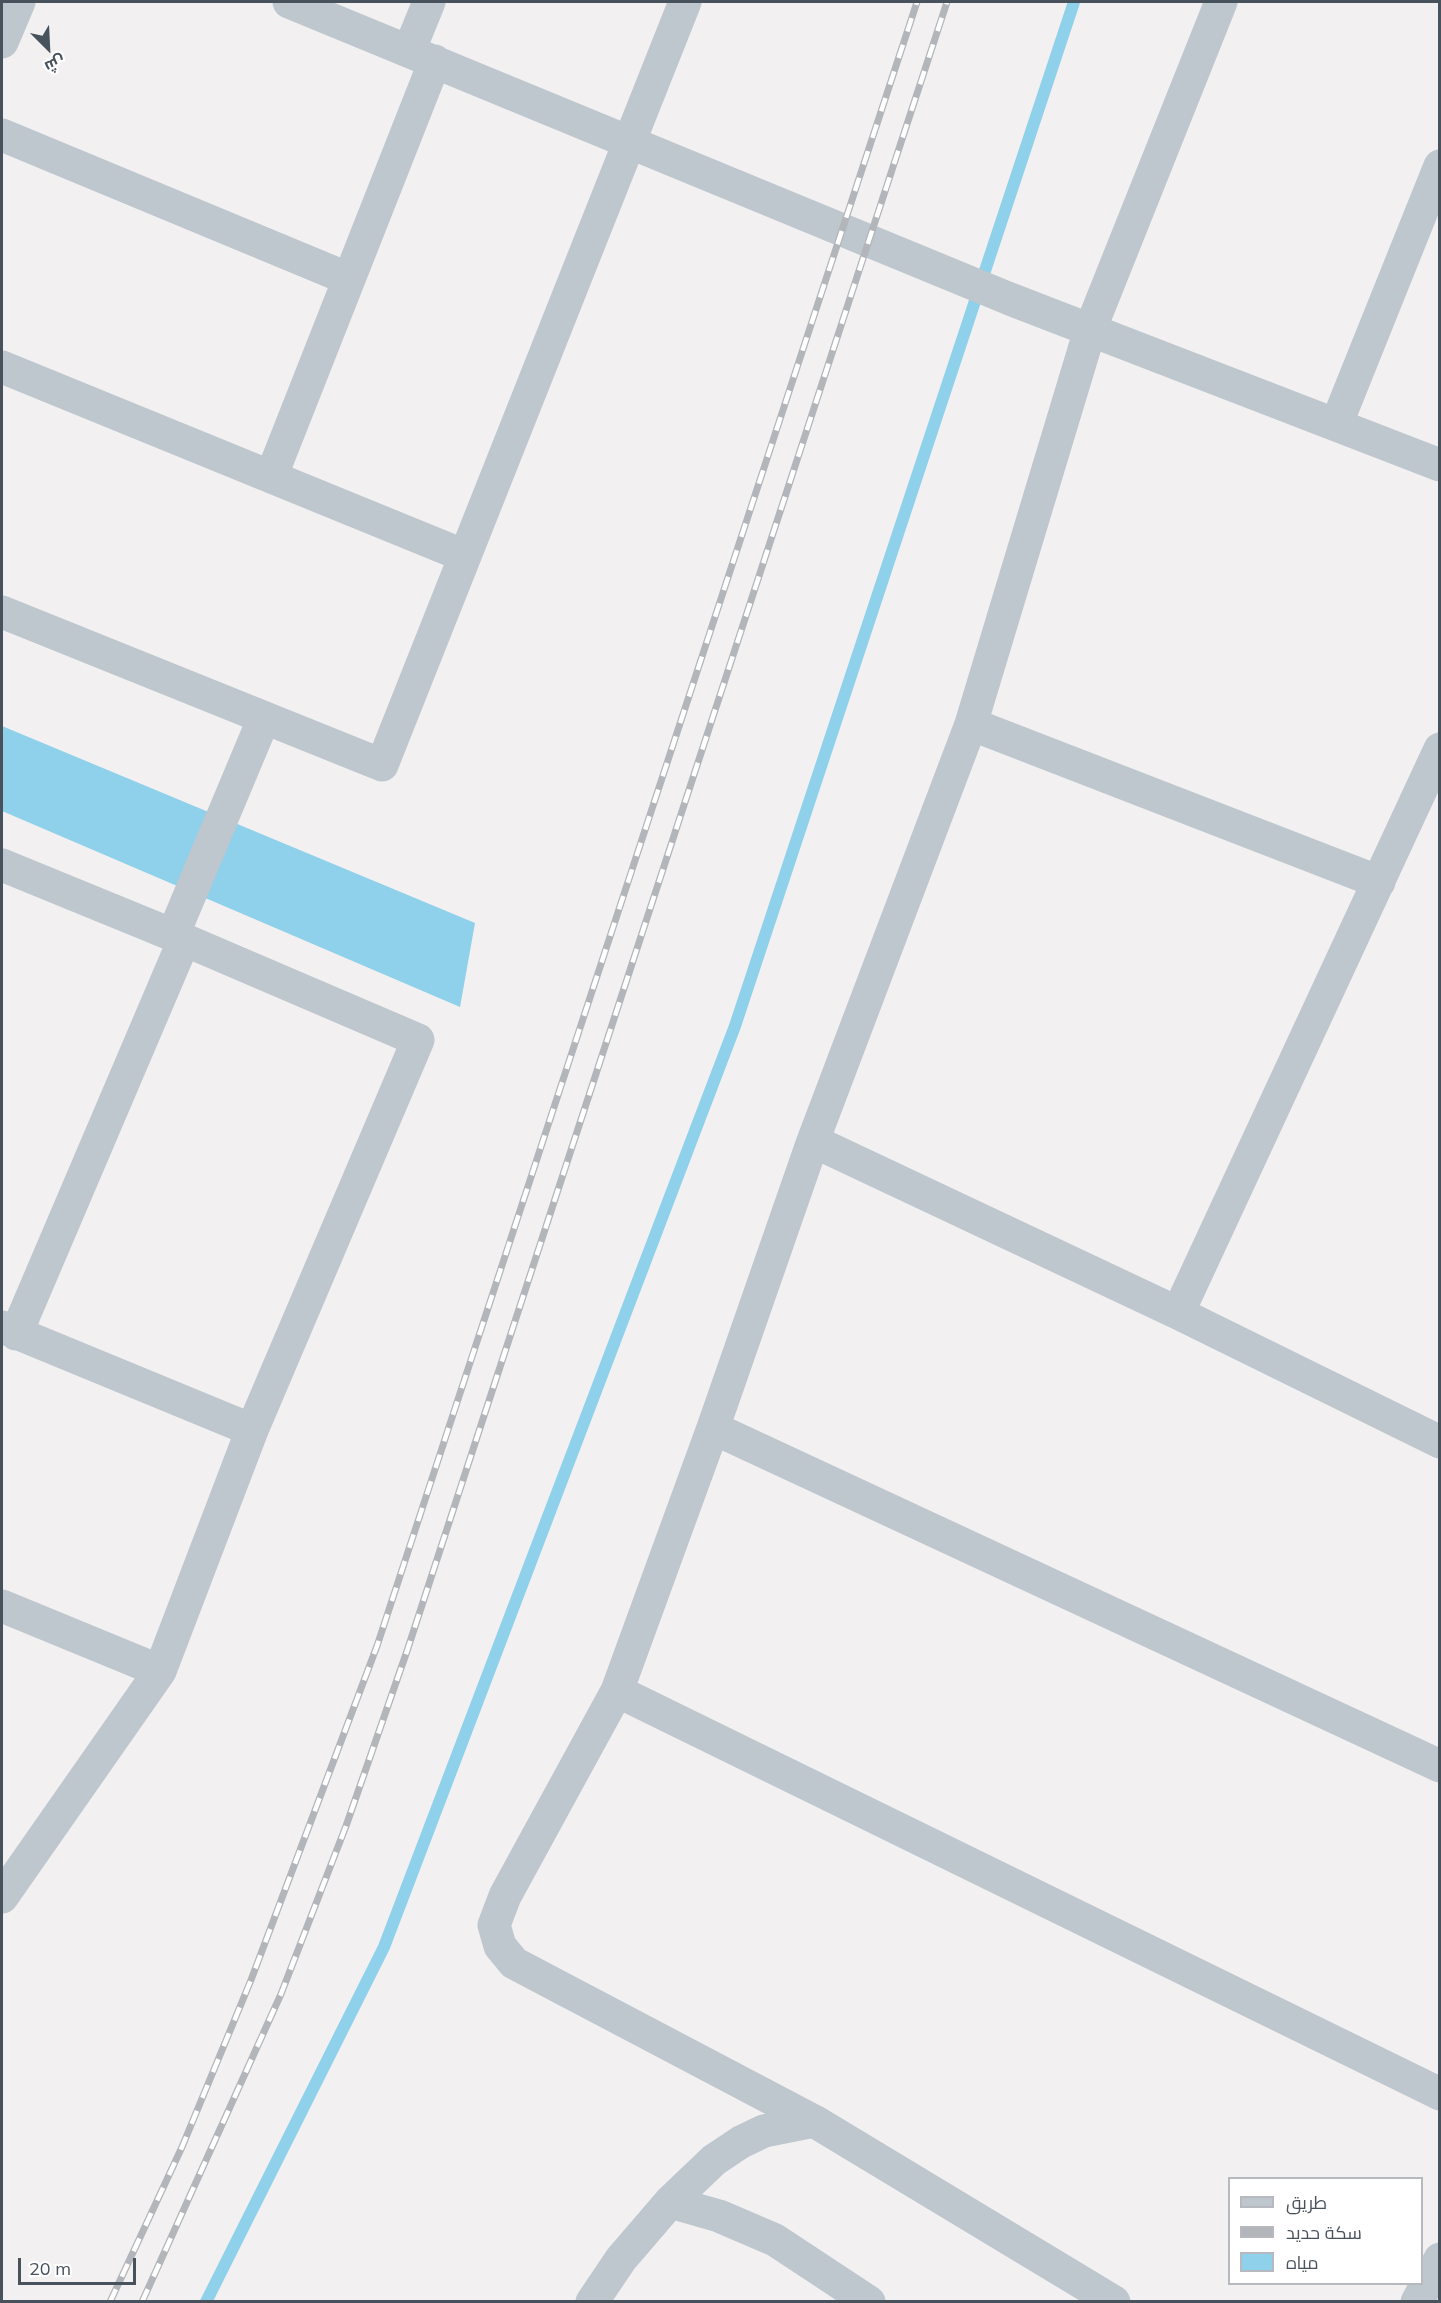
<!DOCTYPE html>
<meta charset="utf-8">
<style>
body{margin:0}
#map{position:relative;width:1441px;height:2303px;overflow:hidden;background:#f2f0f0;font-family:Mulish,Cairo,sans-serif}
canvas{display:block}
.frame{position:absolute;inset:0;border:3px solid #48525d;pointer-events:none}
.legend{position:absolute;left:1228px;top:2177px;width:195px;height:108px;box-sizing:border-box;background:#fff;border:2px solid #b6babe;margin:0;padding:8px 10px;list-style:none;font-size:18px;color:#48525d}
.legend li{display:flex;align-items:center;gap:12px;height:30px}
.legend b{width:30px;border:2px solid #b6babe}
.north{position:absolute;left:18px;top:18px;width:60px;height:60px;-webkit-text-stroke:4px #fff;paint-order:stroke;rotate:156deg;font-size:16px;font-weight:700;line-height:24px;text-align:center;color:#48525d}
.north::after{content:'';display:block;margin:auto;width:21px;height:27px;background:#48525d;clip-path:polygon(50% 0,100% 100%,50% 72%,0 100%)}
.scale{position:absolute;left:18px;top:2258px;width:118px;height:27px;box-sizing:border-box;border:3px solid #48525d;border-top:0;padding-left:8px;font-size:18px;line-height:21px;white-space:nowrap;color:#48525d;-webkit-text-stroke:4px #fff;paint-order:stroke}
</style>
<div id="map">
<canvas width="1441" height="2303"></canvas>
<div class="frame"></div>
<ul class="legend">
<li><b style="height:8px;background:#bec6ce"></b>طريق</li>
<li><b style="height:8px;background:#b2b5ba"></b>سكة حديد</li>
<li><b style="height:16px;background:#8fd0ea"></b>مياه</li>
</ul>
<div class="north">ش</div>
<div class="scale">20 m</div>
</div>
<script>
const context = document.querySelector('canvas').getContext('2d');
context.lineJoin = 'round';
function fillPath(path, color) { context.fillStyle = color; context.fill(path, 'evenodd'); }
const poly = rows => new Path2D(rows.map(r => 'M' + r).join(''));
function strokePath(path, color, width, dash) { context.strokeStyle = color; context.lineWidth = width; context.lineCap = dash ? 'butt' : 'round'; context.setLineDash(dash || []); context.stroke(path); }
fillPath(poly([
 [2,726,475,923,460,1007,2,811]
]), '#8fd0ea');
strokePath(poly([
 [206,2302,384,1947,735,1026,1074,2]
]), '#8fd0ea', 12);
strokePath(poly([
 [289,2,1010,299,1440,465],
 [2,42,19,2],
 [409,51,429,2],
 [2,135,349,279],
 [2,367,465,556],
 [1336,425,1440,166],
 [271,477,435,61],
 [2,612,382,765,685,2],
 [971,724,1379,882],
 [2,865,173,935,418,1040,252,1430,160,1671,2,1897],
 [173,935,264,718],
 [813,1141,1178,1313,1440,1442],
 [1178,1313,1440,749],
 [2,1327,252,1430],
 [16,1334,184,940],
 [713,1428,1440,1766],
 [2,1606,160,1671],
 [617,1691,1440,2094],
 [670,2202,719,2216,775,2240,869,2302],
 [592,2302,621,2259,670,2202,714,2160,741,2142,764,2131,814,2121],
 [1114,2302,814,2121,514,1963,500,1946,494,1925,505,1896,617,1691,713,1428,813,1141,971,724,1090,330,1221,2],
 [1417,2302,1440,2259]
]), '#bec6ce', 33);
const rail = poly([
 [110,2302,182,2147,251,1980,377,1646,917,2],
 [142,2302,281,1994,346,1826,407,1651,947,2]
]);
strokePath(rail, '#b2b5ba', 7);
strokePath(rail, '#fff', 4.5, [14]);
</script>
